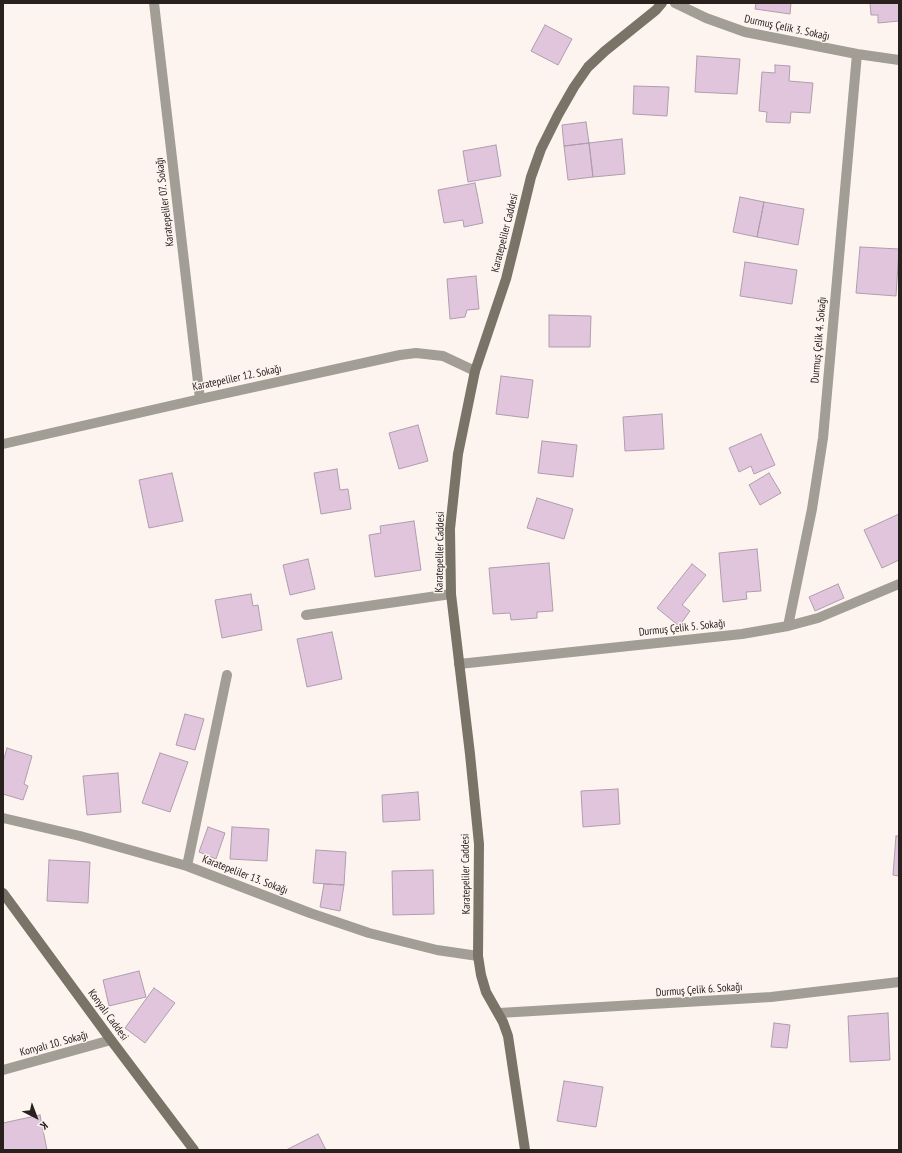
<!DOCTYPE html>
<meta charset="utf-8">
<style>
body{margin:0}
#map{position:relative;width:902px;height:1153px;overflow:hidden;background:#fdf4f0;font-family:"PT Sans Narrow",sans-serif}
canvas{display:block}
.frame{position:absolute;inset:0;border:4px solid #29211e;pointer-events:none}
.north{position:absolute;left:16px;top:1097px;width:40px;height:40px;-webkit-text-stroke:3px #fdf4f0;paint-order:stroke;rotate:138deg;font-size:11px;font-weight:700;line-height:16px;text-align:center;color:#29211e}
.north::after{content:'';display:block;margin:auto;width:14px;height:18px;background:#29211e;clip-path:polygon(50% 0,100% 100%,50% 72%,0 100%)}
</style>
<div id="map">
<canvas width="902" height="1153"></canvas>
<div class="frame"></div>
<div class="north">K</div>
</div>
<script>
const context = document.querySelector('canvas').getContext('2d');
context.lineJoin = 'round';
function fillPath(path, color) { context.fillStyle = color; context.fill(path, 'evenodd'); }
const poly = rows => new Path2D(rows.map(r => 'M' + r).join(''));
function strokePath(path, color, width, dash) { context.strokeStyle = color; context.lineWidth = width; context.lineCap = dash ? 'butt' : 'round'; context.setLineDash(dash || []); context.stroke(path); }
function drawText(font, color, halo, rows, align = 'center') {
  context.font = font + ' "PT Sans Narrow",sans-serif'; context.lineWidth = 3; context.setLineDash([]); context.textBaseline = 'middle'; context.strokeStyle = halo; context.fillStyle = color; for (const [text, x, y, turn = 0] of rows) {
    context.save(); context.translate(x, y); context.rotate((+turn || 0) * Math.PI / 180); context.textAlign = isNaN(turn) ? turn : align; if (halo) context.strokeText(text, 0, 0); context.fillText(text, 0, 0); context.restore();
  }
}
const building = poly([
 [756,3,791,3,790,14,755,9,756,3],
 [870,3,899,3,899,21,878,23,878,15,871,15,870,3],
 [545,25,572,39,558,65,531,51,545,25],
 [697,56,740,59,737,94,695,92,697,56],
 [775,65,790,66,789,81,813,83,810,113,791,112,790,123,766,122,767,112,759,111,762,72,775,73,775,65],
 [634,86,669,87,667,116,633,114,634,86],
 [586,122,589,143,564,146,562,125,586,122],
 [622,139,625,174,593,177,589,143,622,139],
 [589,143,593,177,568,180,564,146,589,143],
 [496,145,501,176,468,182,463,151,496,145],
 [475,183,483,223,464,227,463,220,444,223,438,190,475,183],
 [740,197,764,202,757,237,733,232,740,197],
 [764,202,804,209,798,245,757,237,764,202],
 [860,247,899,249,896,296,856,293,860,247],
 [745,262,797,270,792,304,740,296,745,262],
 [476,276,479,309,467,310,465,317,450,319,447,279,476,276],
 [549,315,591,316,590,347,549,347,549,315],
 [501,376,533,380,528,418,496,414,501,376],
 [662,414,664,449,625,451,623,417,662,414],
 [418,425,428,461,399,469,389,433,418,425],
 [761,434,775,465,754,474,751,466,739,472,729,448,761,434],
 [542,441,577,445,573,477,538,473,542,441],
 [337,469,340,490,348,489,351,509,321,514,314,473,337,469],
 [172,473,183,521,149,528,139,480,172,473],
 [769,473,781,493,760,505,749,485,769,473],
 [537,498,573,509,564,539,527,528,537,498],
 [899,514,899,560,882,568,864,530,899,514],
 [414,521,421,570,375,577,369,535,381,533,380,526,414,521],
 [757,549,761,591,746,592,747,599,723,602,719,553,757,549],
 [308,559,315,589,290,595,283,565,308,559],
 [549,563,553,611,537,612,537,618,511,620,510,613,493,614,489,568,549,563],
 [692,564,706,575,682,605,690,611,679,626,657,608,692,564],
 [838,584,844,598,815,611,809,597,838,584],
 [251,594,253,606,258,605,262,630,222,638,215,600,251,594],
 [332,632,342,679,307,687,297,639,332,632],
 [185,714,204,719,195,750,176,745,185,714],
 [7,748,32,756,24,784,28,786,23,800,3,794,3,762,7,748],
 [160,753,188,762,170,812,142,803,160,753],
 [118,773,121,812,87,815,83,776,118,773],
 [618,789,620,824,583,827,581,791,618,789],
 [418,792,420,820,383,822,382,795,418,792],
 [208,827,225,833,216,859,199,852,208,827],
 [232,827,269,829,267,861,230,859,232,827],
 [896,836,899,836,899,876,893,875,896,836],
 [316,850,346,852,344,885,313,883,316,850],
 [49,860,90,862,88,903,47,901,49,860],
 [433,870,434,914,393,915,392,871,433,870],
 [324,884,344,885,340,911,320,907,324,884],
 [139,971,146,997,109,1006,103,980,139,971],
 [154,988,175,1003,145,1043,125,1028,154,988],
 [888,1013,890,1060,850,1062,848,1016,888,1013],
 [774,1023,790,1025,787,1048,771,1047,774,1023],
 [564,1081,603,1087,596,1127,557,1121,564,1081],
 [40,1115,47,1150,3,1150,3,1123,40,1115],
 [318,1134,326,1150,286,1150,318,1134]
]);
fillPath(building, '#e1c5dd');
strokePath(building, '#ae9dac', 1);
strokePath(poly([
 [154,3,200,399],
 [675,3,706,18,745,32,857,54,899,60],
 [3,444,200,399,400,355,416,353,443,356,475,371],
 [306,615,451,594],
 [788,626,812,509,823,438,857,54],
 [459,664,742,634,788,626,818,618,899,584],
 [3,818,80,836,187,866,310,913,369,933,437,950,478,956],
 [187,866,227,675],
 [499,1013,771,997,899,982],
 [3,1070,111,1040]
]), '#a29d95', 10);
strokePath(poly([
 [3,893,111,1040,194,1150],
 [525,1150,508,1036,503,1022,486,992,481,975,478,956,479,844,470,754,451,594,450,529,458,454,475,371,506,279,515,243,531,177,541,149,558,115,574,87,588,67,605,51,656,10,662,3]
]), '#797368', 10);
drawText('11px', '#29211e', '#fdf4f0', [
 ["Durmuş Çelik 3. Sokağı",787,28,12],
 ["Karatepeliler 07. Sokağı",165,202,-97],
 ["Karatepeliler Caddesi",505,233,-76],
 ["Durmuş Çelik 4. Sokağı",819,340,-85],
 ["Karatepeliler 12. Sokağı",237,378,-12],
 ["Karatepeliler Caddesi",440,552,-89],
 ["Durmuş Çelik 5. Sokağı",682,628,-6],
 ["Karatepeliler Caddesi",466,874,-91],
 ["Karatepeliler 13. Sokağı",245,875,21],
 ["Durmuş Çelik 6. Sokağı",699,990,-4],
 ["Konyalı Caddesi",108,1015,54],
 ["Konyalı 10. Sokağı",54,1044,-15]
]);
</script>
